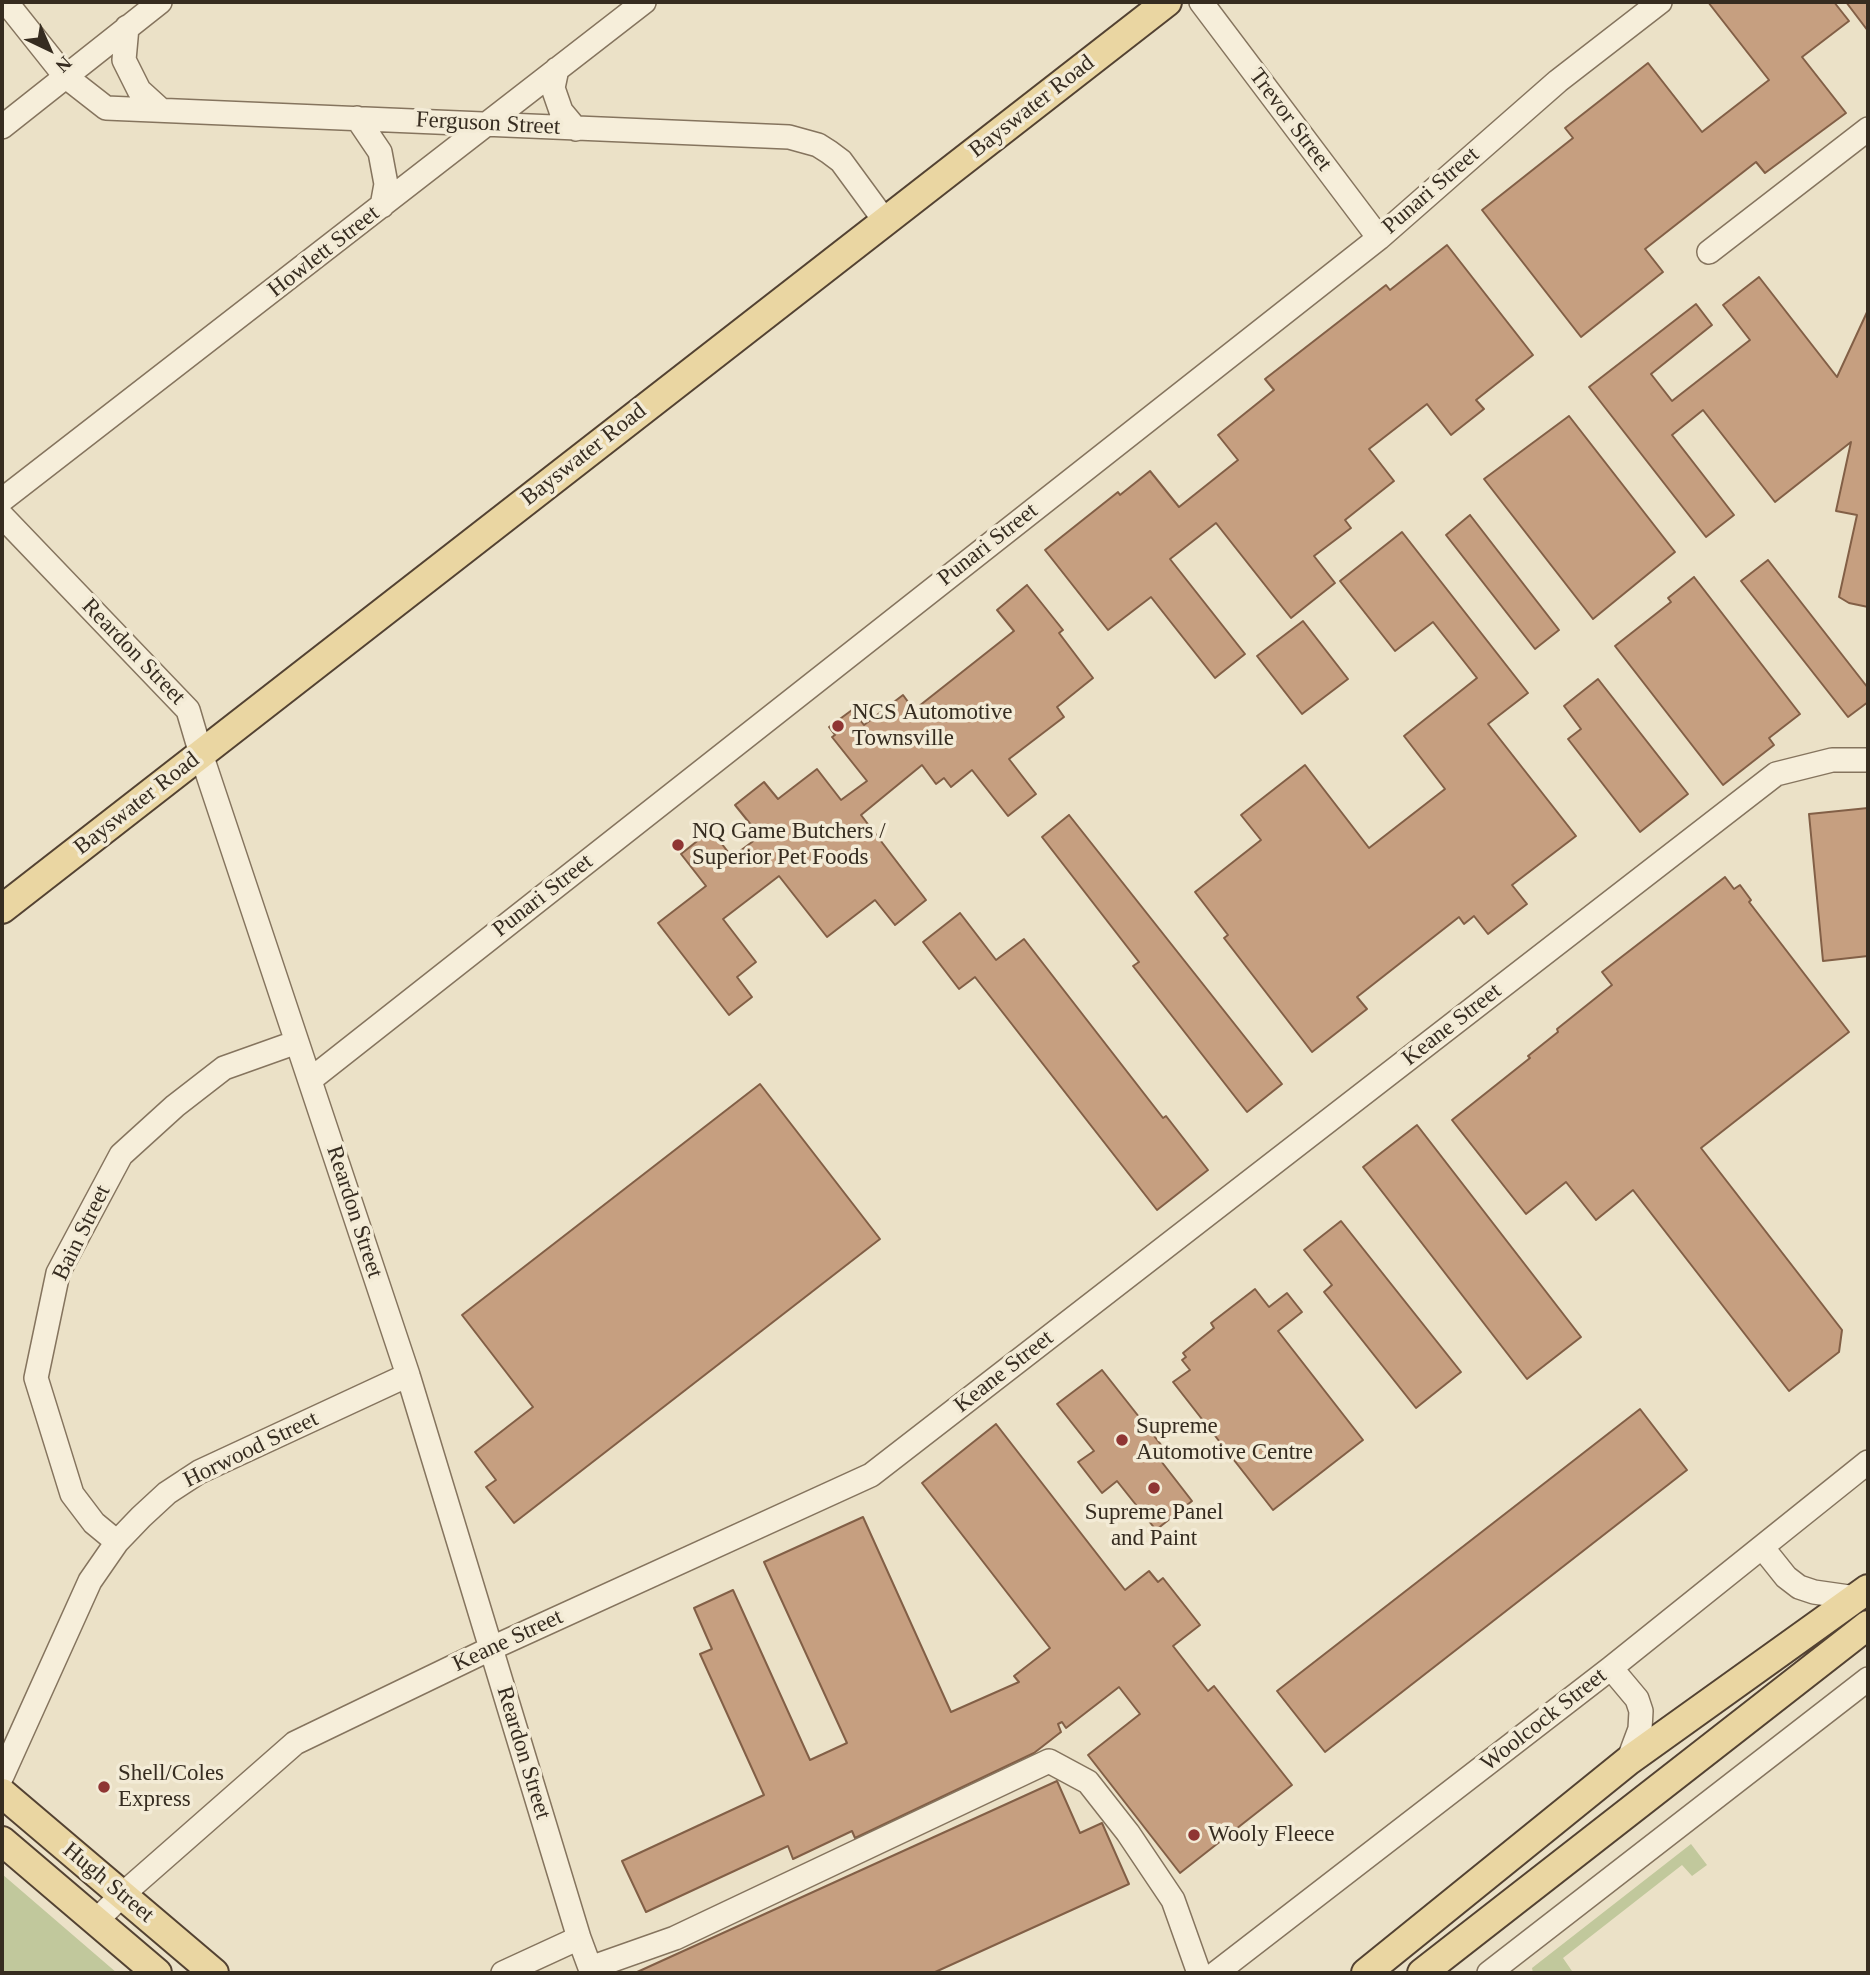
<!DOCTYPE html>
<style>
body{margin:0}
#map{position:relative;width:1870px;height:1975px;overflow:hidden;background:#ebe1c7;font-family:"Times New Roman",serif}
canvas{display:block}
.frame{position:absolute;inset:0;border:4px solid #362c20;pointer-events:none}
.north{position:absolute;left:14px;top:14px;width:70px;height:70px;-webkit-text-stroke:5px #f3ebd6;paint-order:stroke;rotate:136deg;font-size:19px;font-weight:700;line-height:28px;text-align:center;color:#362c20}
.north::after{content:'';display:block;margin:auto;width:24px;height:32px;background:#362c20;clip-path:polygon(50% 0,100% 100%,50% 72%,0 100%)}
</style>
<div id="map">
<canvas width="1870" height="1975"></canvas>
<div class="frame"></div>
<div class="north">N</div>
</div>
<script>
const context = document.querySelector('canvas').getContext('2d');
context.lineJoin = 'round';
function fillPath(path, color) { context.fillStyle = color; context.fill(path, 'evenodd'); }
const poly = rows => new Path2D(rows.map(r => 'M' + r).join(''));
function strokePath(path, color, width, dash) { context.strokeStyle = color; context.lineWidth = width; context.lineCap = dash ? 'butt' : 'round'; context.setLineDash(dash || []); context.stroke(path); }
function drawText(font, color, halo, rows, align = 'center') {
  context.font = font + ' "Times New Roman",serif'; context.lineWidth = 7; context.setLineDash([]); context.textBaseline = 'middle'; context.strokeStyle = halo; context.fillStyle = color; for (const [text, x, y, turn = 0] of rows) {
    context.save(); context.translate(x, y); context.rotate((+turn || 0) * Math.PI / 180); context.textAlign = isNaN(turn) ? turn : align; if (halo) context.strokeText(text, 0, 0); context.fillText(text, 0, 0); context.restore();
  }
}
fillPath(poly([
 [1691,1844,1707,1865,1692,1876,1682,1865,1563,1958,1572,1971,1569,1973,1533,1973,1532,1968],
 [2,1874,117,1973,2,1973]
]), '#c1c89c');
const building = poly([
 [1708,2,1834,2,1849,21,1802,57,1846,113,1765,173,1756,162,1645,249,1663,272,1581,337,1482,210,1573,138,1565,128,1648,63,1702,132,1769,80,1708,2],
 [1846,2,1868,2,1868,31,1846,2],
 [1447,245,1533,355,1476,400,1484,409,1451,435,1427,404,1369,449,1394,481,1345,520,1351,528,1314,556,1335,583,1291,618,1216,523,1170,559,1245,654,1215,678,1151,597,1108,630,1045,550,1118,492,1120,495,1150,471,1179,507,1238,460,1218,435,1274,390,1265,379,1386,285,1390,290,1447,245],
 [1759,277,1837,377,1868,310,1868,607,1849,603,1839,597,1857,515,1836,511,1851,442,1775,502,1703,410,1672,435,1734,515,1706,537,1589,387,1696,304,1712,325,1651,374,1672,401,1750,340,1723,305,1759,277],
 [1569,416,1675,552,1593,619,1484,479,1569,416],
 [1470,515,1559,630,1535,649,1446,535,1470,515],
 [1402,532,1528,693,1488,724,1576,836,1512,885,1527,904,1488,934,1474,916,1464,924,1459,917,1357,997,1367,1009,1312,1052,1224,938,1228,935,1195,892,1261,840,1241,815,1305,765,1369,848,1445,789,1404,736,1477,678,1433,622,1395,651,1340,581,1402,532],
 [1768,560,1868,688,1868,702,1848,717,1741,581,1768,560],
 [1694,577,1800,714,1769,738,1774,745,1723,785,1615,646,1671,602,1668,598,1694,577],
 [1027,585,1063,630,1059,633,1093,678,1057,707,1064,717,1009,759,1036,794,1008,816,972,770,951,787,944,778,936,784,922,765,861,815,926,900,895,925,875,900,827,937,779,876,723,919,756,962,737,977,752,997,729,1015,658,923,706,886,681,854,711,830,732,857,760,836,735,805,764,782,778,799,817,769,841,800,867,781,832,737,835,735,829,727,852,710,864,725,903,695,914,710,1014,631,997,610,1027,585],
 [1303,621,1348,679,1302,714,1257,656,1303,621],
 [1598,679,1688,794,1640,832,1568,739,1581,729,1564,706,1598,679],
 [1868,808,1868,956,1823,961,1809,814,1868,808],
 [1069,815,1282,1084,1247,1112,1133,966,1139,962,1042,837,1069,815],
 [1725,877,1734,889,1740,885,1751,900,1749,902,1849,1032,1701,1148,1842,1330,1839,1352,1789,1391,1633,1190,1596,1220,1566,1182,1526,1214,1452,1120,1530,1058,1528,1056,1558,1032,1557,1029,1612,985,1602,972,1725,877],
 [960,913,996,960,1024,939,1163,1118,1166,1116,1208,1170,1157,1210,975,977,959,989,923,942,960,913],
 [760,1084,880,1239,514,1523,486,1487,496,1480,475,1452,533,1407,462,1315,760,1084],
 [1417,1125,1581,1337,1527,1379,1363,1167,1417,1125],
 [1341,1221,1461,1372,1416,1408,1324,1292,1332,1285,1304,1250,1341,1221],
 [1255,1289,1269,1307,1287,1293,1302,1312,1278,1331,1363,1440,1273,1510,1173,1382,1190,1370,1182,1360,1186,1357,1183,1353,1214,1328,1211,1323,1255,1289],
 [1102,1370,1162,1446,1154,1452,1192,1501,1156,1530,1117,1481,1102,1493,1078,1462,1094,1451,1057,1404,1102,1370],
 [1640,1409,1687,1470,1325,1752,1277,1691,1640,1409],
 [996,1424,1125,1590,1149,1571,1158,1582,1163,1578,1200,1625,1173,1646,1208,1691,1214,1686,1292,1785,1180,1873,1088,1755,1140,1714,1119,1687,1066,1728,1062,1722,1058,1724,1061,1732,1034,1753,855,1838,852,1831,793,1859,788,1846,646,1912,622,1861,764,1795,700,1654,712,1649,694,1608,733,1590,810,1760,847,1743,764,1562,863,1517,951,1712,1019,1682,1014,1676,1050,1648,922,1483,996,1424],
 [1057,1781,1080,1833,1102,1823,1129,1884,933,1973,635,1973,1057,1781]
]);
fillPath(building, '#c69f80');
strokePath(building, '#825f46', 2);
const minor = poly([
 [6,2,65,76,106,108,789,137,818,145,829,152,841,161,885,221],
 [1201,2,1379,238],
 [127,27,124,60,139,90,161,110],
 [557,69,553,88,561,111,576,129],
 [357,118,380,152,386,184,382,206],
 [2,127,160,2],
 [1709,252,1868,129],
 [2,500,644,2],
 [2,516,188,710,201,754,408,1375,579,1938,592,1973],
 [310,1080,1379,238,1558,81,1660,2],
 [117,1542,94,1523,72,1494,36,1378,58,1273,121,1155,175,1106,224,1068,297,1042],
 [1762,1547,1786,1577,1799,1587,1814,1592,1856,1598],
 [1611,1668,1637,1699,1641,1711,1640,1729,1628,1761],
 [2,1776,90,1581,117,1542,141,1517,167,1493,199,1472,408,1375],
 [96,1921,123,1894,295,1743,492,1648,871,1475,1776,774,1832,760,1868,760],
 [590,1968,675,1938,1049,1761,1088,1782,1128,1833,1173,1900,1199,1973],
 [503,1973,579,1938],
 [1216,1973,1611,1668,1868,1462],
 [1489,1973,1868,1679]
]);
const major = poly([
 [2,909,1167,2],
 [2,1793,214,1973],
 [2,1841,157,1973],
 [1366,1973,1628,1761,1868,1589],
 [1422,1973,1868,1625]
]);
strokePath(minor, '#85745e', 26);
strokePath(major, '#534232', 32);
strokePath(minor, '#f6eeda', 23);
strokePath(major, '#ead6a2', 28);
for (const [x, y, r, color] of [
 [838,726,7,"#8f3533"],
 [678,845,7,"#8f3533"],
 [1122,1440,7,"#8f3533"],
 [1154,1488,7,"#8f3533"],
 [104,1787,7,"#8f3533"],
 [1194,1835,7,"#8f3533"]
]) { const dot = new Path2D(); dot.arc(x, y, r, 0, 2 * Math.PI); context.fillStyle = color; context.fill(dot); strokePath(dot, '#f3ebd6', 2.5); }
drawText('23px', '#362c20', '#f3ebd6', [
 ["Bayswater Road",1032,107,-38],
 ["Trevor Street",1290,120,53],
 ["Ferguson Street",488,124,3],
 ["Punari Street",1431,191,-41],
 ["Howlett Street",324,252,-38],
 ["Bayswater Road",584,455,-38],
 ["Punari Street",988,545,-38],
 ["Reardon Street",133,652,46],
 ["Bayswater Road",137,804,-38],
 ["Punari Street",543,896,-38],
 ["Keane Street",1452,1025,-38],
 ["Reardon Street",354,1212,72],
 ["Bain Street",82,1233,-64],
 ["Keane Street",1004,1372,-38],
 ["Horwood Street",251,1450,-26],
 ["Keane Street",508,1641,-25],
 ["Woolcock Street",1544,1720,-38],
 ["Reardon Street",523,1753,73],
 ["Hugh Street",108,1883,40]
]);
drawText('23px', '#362c20', '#f3ebd6', [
 ["NCS Automotive",852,713],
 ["Townsville",852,739],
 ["NQ Game Butchers /",692,832],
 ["Superior Pet Foods",692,858],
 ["Supreme",1136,1427],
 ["Automotive Centre",1136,1453],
 ["Supreme Panel",1154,1513,"center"],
 ["and Paint",1154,1539,"center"],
 ["Shell/Coles",118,1774],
 ["Express",118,1800],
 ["Wooly Fleece",1208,1835]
], 'left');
</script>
